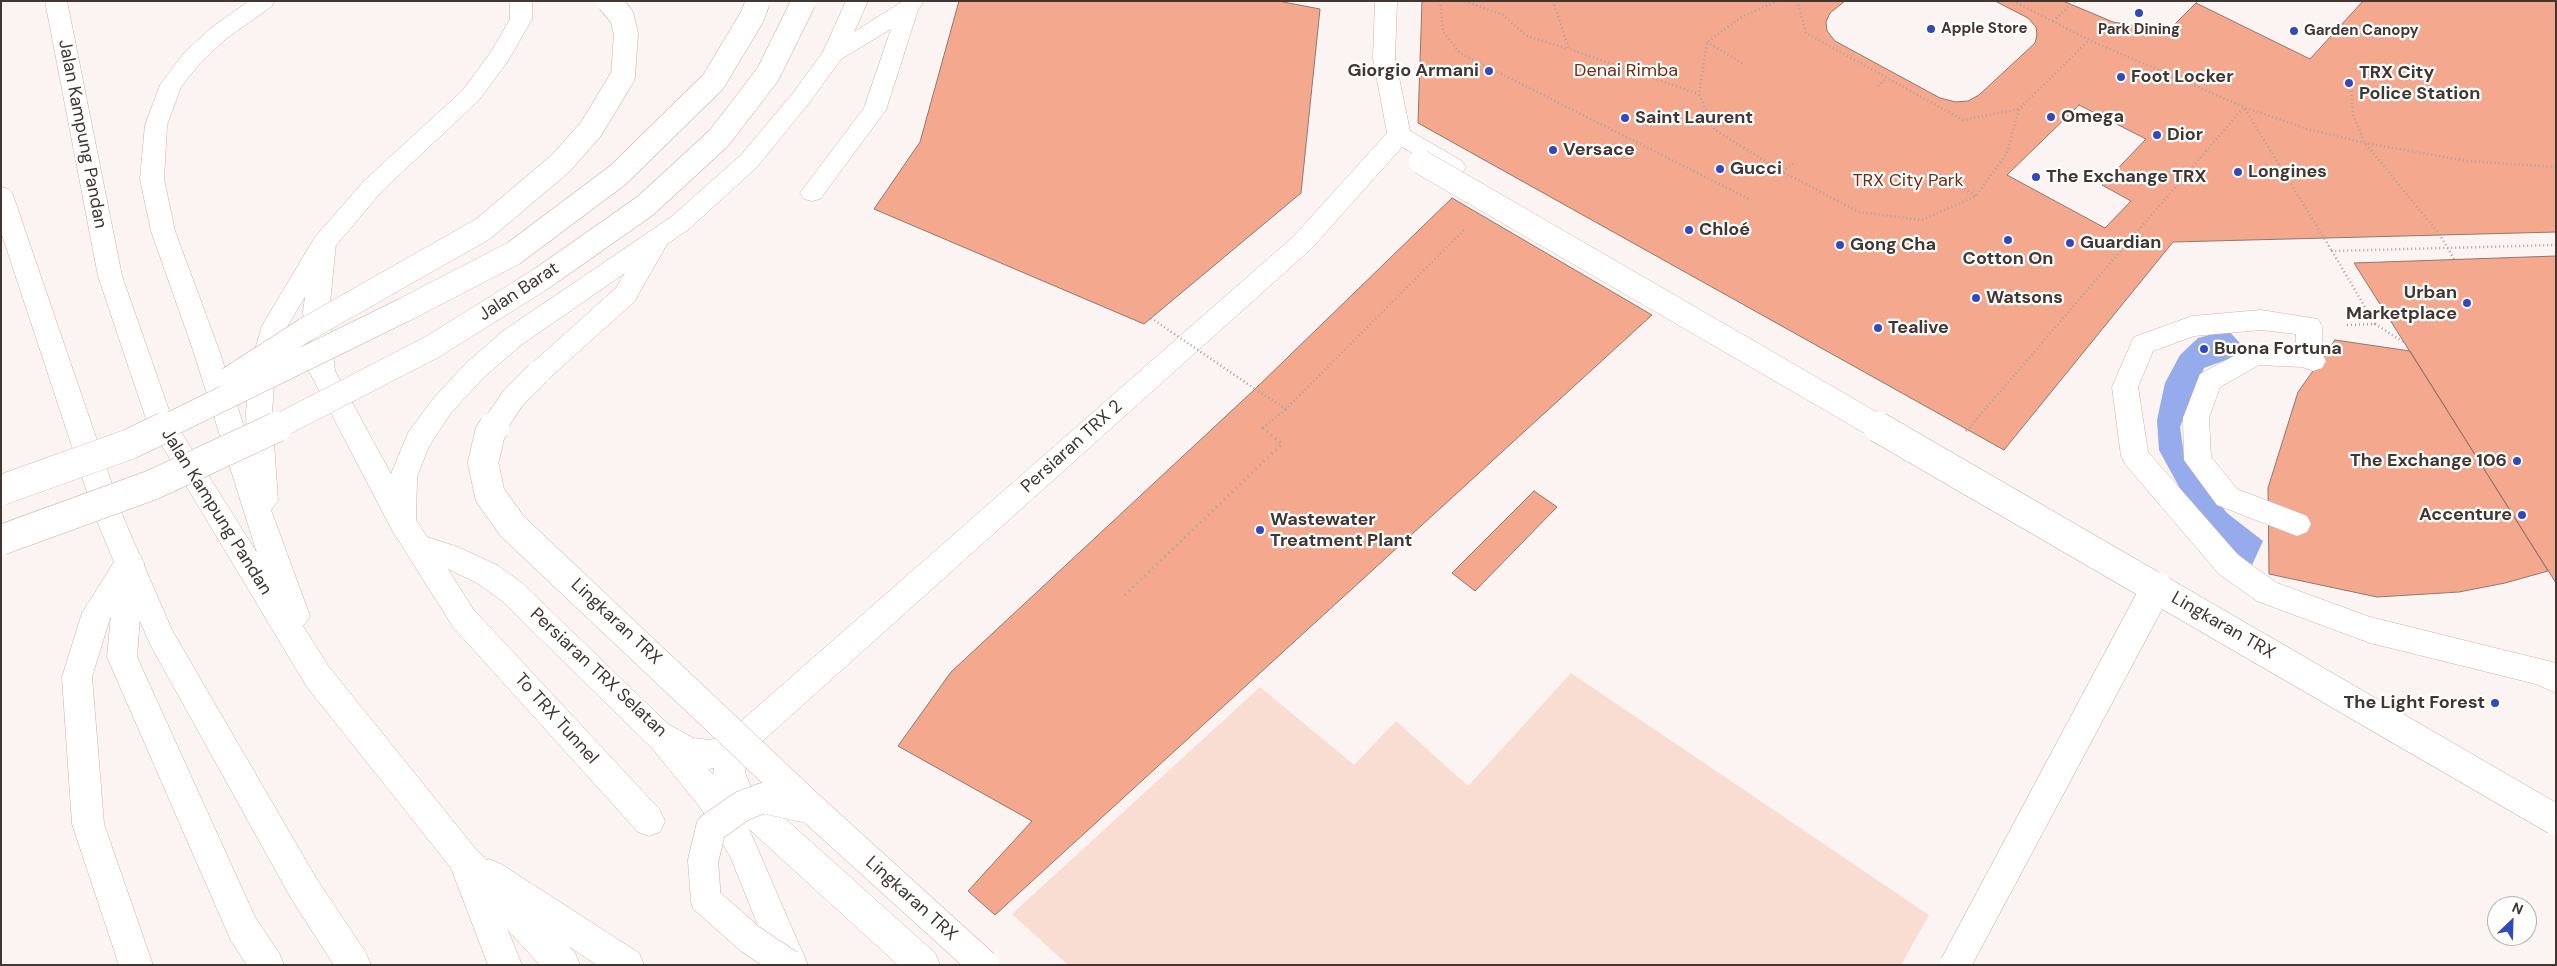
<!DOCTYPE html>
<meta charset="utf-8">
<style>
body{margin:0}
#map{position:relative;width:2557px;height:966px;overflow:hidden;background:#fbf4f2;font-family:"DM Sans",sans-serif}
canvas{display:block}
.frame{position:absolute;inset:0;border:2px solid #423632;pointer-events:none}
.north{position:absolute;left:2487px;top:896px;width:50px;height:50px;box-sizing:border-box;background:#fff;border:1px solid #b3afad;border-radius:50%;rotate:24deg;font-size:14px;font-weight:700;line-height:20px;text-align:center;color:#423632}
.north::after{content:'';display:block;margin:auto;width:18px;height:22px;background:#3249bb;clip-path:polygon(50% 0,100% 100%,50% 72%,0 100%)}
</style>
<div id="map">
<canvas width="2557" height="966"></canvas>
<div class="frame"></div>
<div class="north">N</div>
</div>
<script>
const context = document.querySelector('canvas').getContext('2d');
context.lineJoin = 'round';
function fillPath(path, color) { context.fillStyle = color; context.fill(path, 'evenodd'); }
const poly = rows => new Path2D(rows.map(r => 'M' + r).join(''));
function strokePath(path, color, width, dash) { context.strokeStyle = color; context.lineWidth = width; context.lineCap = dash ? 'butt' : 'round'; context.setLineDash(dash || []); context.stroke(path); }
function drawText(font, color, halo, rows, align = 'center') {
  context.font = font + ' "DM Sans",sans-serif'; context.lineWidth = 4.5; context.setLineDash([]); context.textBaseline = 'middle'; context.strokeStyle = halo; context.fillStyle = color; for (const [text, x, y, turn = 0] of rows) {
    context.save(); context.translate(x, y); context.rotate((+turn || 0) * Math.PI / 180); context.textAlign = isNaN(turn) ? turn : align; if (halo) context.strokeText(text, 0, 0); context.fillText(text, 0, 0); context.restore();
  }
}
fillPath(poly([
 [1571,673,1929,915,1901,965,1068,965,1012,914,1260,687,1354,765,1396,721,1468,786]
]), '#f9dcd2');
fillPath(poly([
 [2228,330,2248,352,2204,368,2180,427,2184,455,2200,479,2227,513,2263,541,2252,565,2217,538,2183,494,2159,450,2157,420,2165,383,2180,355,2198,338]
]), '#95abec');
const building = poly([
 [959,1,1278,1,1320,9,1301,193,1144,324,874,209,920,142,959,1],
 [1422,1,2556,1,2556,232,2173,242,2004,450,1418,123,1422,1],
 [1845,1,1995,1,2028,18,2036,27,2037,35,2035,43,1979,95,1968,101,1956,102,1940,98,1835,41,1827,31,1826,22,1830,13,1845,1],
 [2063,1,2198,1,2168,31,2113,22,2063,1],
 [2198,1,2363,1,2310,59,2196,3,2198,1],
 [2079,105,2146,139,2102,185,2131,201,2105,228,2007,175,2079,105],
 [1452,198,1652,315,995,915,968,891,1032,821,898,746,951,672,1255,389,1452,198],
 [2556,256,2556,583,2354,263,2556,256],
 [2335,340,2410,351,2548,571,2505,583,2459,592,2377,597,2269,574,2268,488,2298,392,2335,340],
 [1534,491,1557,507,1475,591,1452,573,1534,491]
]);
fillPath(building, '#f4a98f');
strokePath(building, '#92766c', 1);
const lane = poly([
 [846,1,868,1,854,32,903,1,924,1,918,10,886,110,820,199,812,201,804,199,800,193,864,108,891,29,841,59,809,103,757,167,689,229,667,244,634,302,547,380,538,383,529,380,525,373,529,366,616,288,625,273,521,345,483,378,451,413,429,446,417,477,416,520,427,537,458,547,497,565,521,582,668,724,693,738,709,740,724,736,1294,236,1387,133,1373,58,1375,1,1397,1,1395,58,1410,131,1462,161,1466,167,1462,173,1454,175,1446,173,1402,147,1312,248,747,755,745,773,752,789,935,953,940,965,898,965,749,829,808,965,774,965,730,856,700,807,651,747,501,600,477,583,448,569,473,609,660,810,665,821,660,832,649,836,638,832,453,627,392,530,309,371,303,312,312,243,315,237,324,234,333,237,336,243,329,312,335,371,391,474,408,433,433,399,465,364,503,331,671,217,741,155,793,93,823,52,846,1],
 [714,768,713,774,715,777,708,769,714,768],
 [2261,310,2318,319,2322,326,2322,354,2326,361,2322,368,2313,371,2303,367,2259,365,2220,387,2209,418,2211,457,2237,489,2307,516,2311,524,2307,532,2297,536,2217,505,2184,460,2183,418,2200,374,2255,345,2296,346,2296,334,2261,330,2194,336,2153,351,2138,387,2148,452,2239,556,2277,583,2370,617,2552,662,2556,664,2556,693,2536,684,2370,643,2257,601,2219,574,2125,464,2121,456,2112,387,2134,337,2192,316,2261,310]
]);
const secondary = poly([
 [45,1,67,1,122,276,171,416,257,553,193,350,151,231,140,179,145,125,160,85,184,53,211,28,249,1,274,1,272,6,227,38,200,63,181,87,167,125,164,179,175,231,219,350,247,436,246,413,249,370,262,326,315,237,366,179,463,90,491,52,510,19,510,1,532,1,532,19,508,61,479,100,382,191,333,249,287,327,275,370,272,413,278,501,271,510,310,616,303,626,329,667,474,847,481,862,489,859,501,864,639,953,644,965,597,965,495,898,522,965,488,965,451,868,307,687,146,419,98,276,45,1],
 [1,187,9,189,13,195,124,519,172,630,316,878,366,953,371,965,334,965,292,900,151,646,127,592,110,618,92,677,104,824,153,965,119,965,72,824,62,677,82,613,114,562,96,519,1,232,1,187]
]);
const highway = poly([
 [130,551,140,554,144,563,137,657,255,917,279,953,284,965,247,965,231,941,107,657,116,563,120,554,130,551],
 [463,842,474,847,575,953,580,965,540,965,452,869,447,858,452,847,463,842]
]);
strokePath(lane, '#cfb1a7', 1);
strokePath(secondary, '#cfb1a7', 1);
strokePath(highway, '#cfb1a7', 1);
strokePath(poly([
 [1440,1,1443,32,1460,53,1751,200],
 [1465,1,1503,15,1527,36,1568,49],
 [1553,1,1569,49,1699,94],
 [1778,1,1743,16,1707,42,1699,94,1715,130,1783,172,1859,212,1922,220,1976,196,2007,153,2019,109,2089,40],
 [1797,1,1806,33,1963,120,2019,109],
 [2013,1,2089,40,2244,107,2307,129,2365,143,2467,161,2556,167],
 [2053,21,2075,1],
 [1707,42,1742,63],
 [1878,86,1887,78],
 [2351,87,2353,115,2365,143,2440,235,2454,259],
 [2245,109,2332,251],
 [1783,172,1795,162],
 [1940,175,1976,196],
 [2375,324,2405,343],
 [2347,325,2375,324,2332,251,2556,245],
 [1255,389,1286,409,1465,229],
 [1263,428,1286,409],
 [1969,428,2244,107]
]), '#aaa19e', 2.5, [1, 3]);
strokePath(poly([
 [1966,431,1970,427],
 [1125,595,1282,444,1263,428,1265,427]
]), '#aaa19e', 3, [1, 4.5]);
fillPath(lane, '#fff');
fillPath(secondary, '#fff');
fillPath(highway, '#fff');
const laneBridgeFar1 = poly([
 [1421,162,1880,428],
 [493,428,513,398,538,373]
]);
const laneBridge = poly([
 [494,427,490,433,483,463,490,495,512,526,812,809,984,965],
 [1878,427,2556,820],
 [789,965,750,939,706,900,703,861,711,828,742,806,763,798,812,809],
 [1955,965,2157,587]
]);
const secondaryBridgeFar1 = poly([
 [229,379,305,330,483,229,561,163,591,129,623,76,626,34,622,17,609,1],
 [163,428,404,310,514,253,618,175,713,82,752,17,758,1],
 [275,428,432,347,541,279,645,206,719,138,768,74,804,1]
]);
const secondaryBridge = poly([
 [1,490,130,444,165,427],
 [1,540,152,485,277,427]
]);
strokePath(laneBridgeFar1, '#cfb1a7', 25, []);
strokePath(laneBridge, '#cfb1a7', 31, []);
strokePath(secondaryBridgeFar1, '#cfb1a7', 25, []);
strokePath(secondaryBridge, '#cfb1a7', 31, []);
strokePath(poly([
 [1151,318,1255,389]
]), '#aaa19e', 2.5, [1, 3]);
strokePath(laneBridgeFar1, '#fff', 24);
strokePath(laneBridge, '#fff', 30);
strokePath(secondaryBridgeFar1, '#fff', 24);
strokePath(secondaryBridge, '#fff', 30);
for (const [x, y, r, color] of [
 [2139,13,5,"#3249bb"],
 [1931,29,5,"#3249bb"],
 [2294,31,5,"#3249bb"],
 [1489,71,5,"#3249bb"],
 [2121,77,5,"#3249bb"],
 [2349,83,5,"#3249bb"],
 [2051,117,5,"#3249bb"],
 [1625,118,5,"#3249bb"],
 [2157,135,5,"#3249bb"],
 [1553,150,5,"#3249bb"],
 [1720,169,5,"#3249bb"],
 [2238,172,5,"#3249bb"],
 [2036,177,5,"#3249bb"],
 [1689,230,5,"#3249bb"],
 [2008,240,5,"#3249bb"],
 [2070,243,5,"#3249bb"],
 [1840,245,5,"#3249bb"],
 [1976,298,5,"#3249bb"],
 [2467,303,5,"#3249bb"],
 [1878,328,5,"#3249bb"],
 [2204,349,5,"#3249bb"],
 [2517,461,5,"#3249bb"],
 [2522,515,5,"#3249bb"],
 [1260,530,5,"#3249bb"],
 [2495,703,5,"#3249bb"]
]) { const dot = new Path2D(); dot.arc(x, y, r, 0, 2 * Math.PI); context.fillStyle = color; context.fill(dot); strokePath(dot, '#fff', 2); }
drawText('bold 15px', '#423632', '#fff', [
 ["Apple Store",1941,29],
 ["Park Dining",2139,30,"center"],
 ["Garden Canopy",2304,31]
], 'left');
drawText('bold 18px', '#423632', '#fff', [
 ["Giorgio Armani",1479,71,"right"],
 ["TRX City",2359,73],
 ["Police Station",2359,94],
 ["Foot Locker",2131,77],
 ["Omega",2061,117],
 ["Saint Laurent",1635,118],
 ["Dior",2167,135],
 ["Versace",1563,150],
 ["Gucci",1730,169],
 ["Longines",2248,172],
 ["The Exchange TRX",2046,177],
 ["Chloé",1699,230],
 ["Guardian",2080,243],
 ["Gong Cha",1850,245],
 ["Cotton On",2008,259,"center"],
 ["Urban",2457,293,"right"],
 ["Marketplace",2457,314,"right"],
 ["Watsons",1986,298],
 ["Tealive",1888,328],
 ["Buona Fortuna",2214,349],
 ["The Exchange 106",2507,461,"right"],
 ["Accenture",2512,515,"right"],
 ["Wastewater",1270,520],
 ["Treatment Plant",1270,541],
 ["The Light Forest",2485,703,"right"]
], 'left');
drawText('18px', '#702d15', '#fff', [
 ["Denai Rimba",1626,71],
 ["TRX City Park",1908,181]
]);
drawText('18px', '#423632', '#fff', [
 ["Jalan Kampung Pandan",82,134,79],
 ["Jalan Barat",519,292,-33],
 ["Persiaran TRX 2",1072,447,-42],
 ["Jalan Kampung Pandan",216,512,58],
 ["Lingkaran TRX",616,622,43],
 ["Lingkaran TRX",2223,626,30],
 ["Persiaran TRX Selatan",598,673,43],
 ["To TRX Tunnel",556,719,48],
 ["Lingkaran TRX",911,899,42]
]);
</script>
